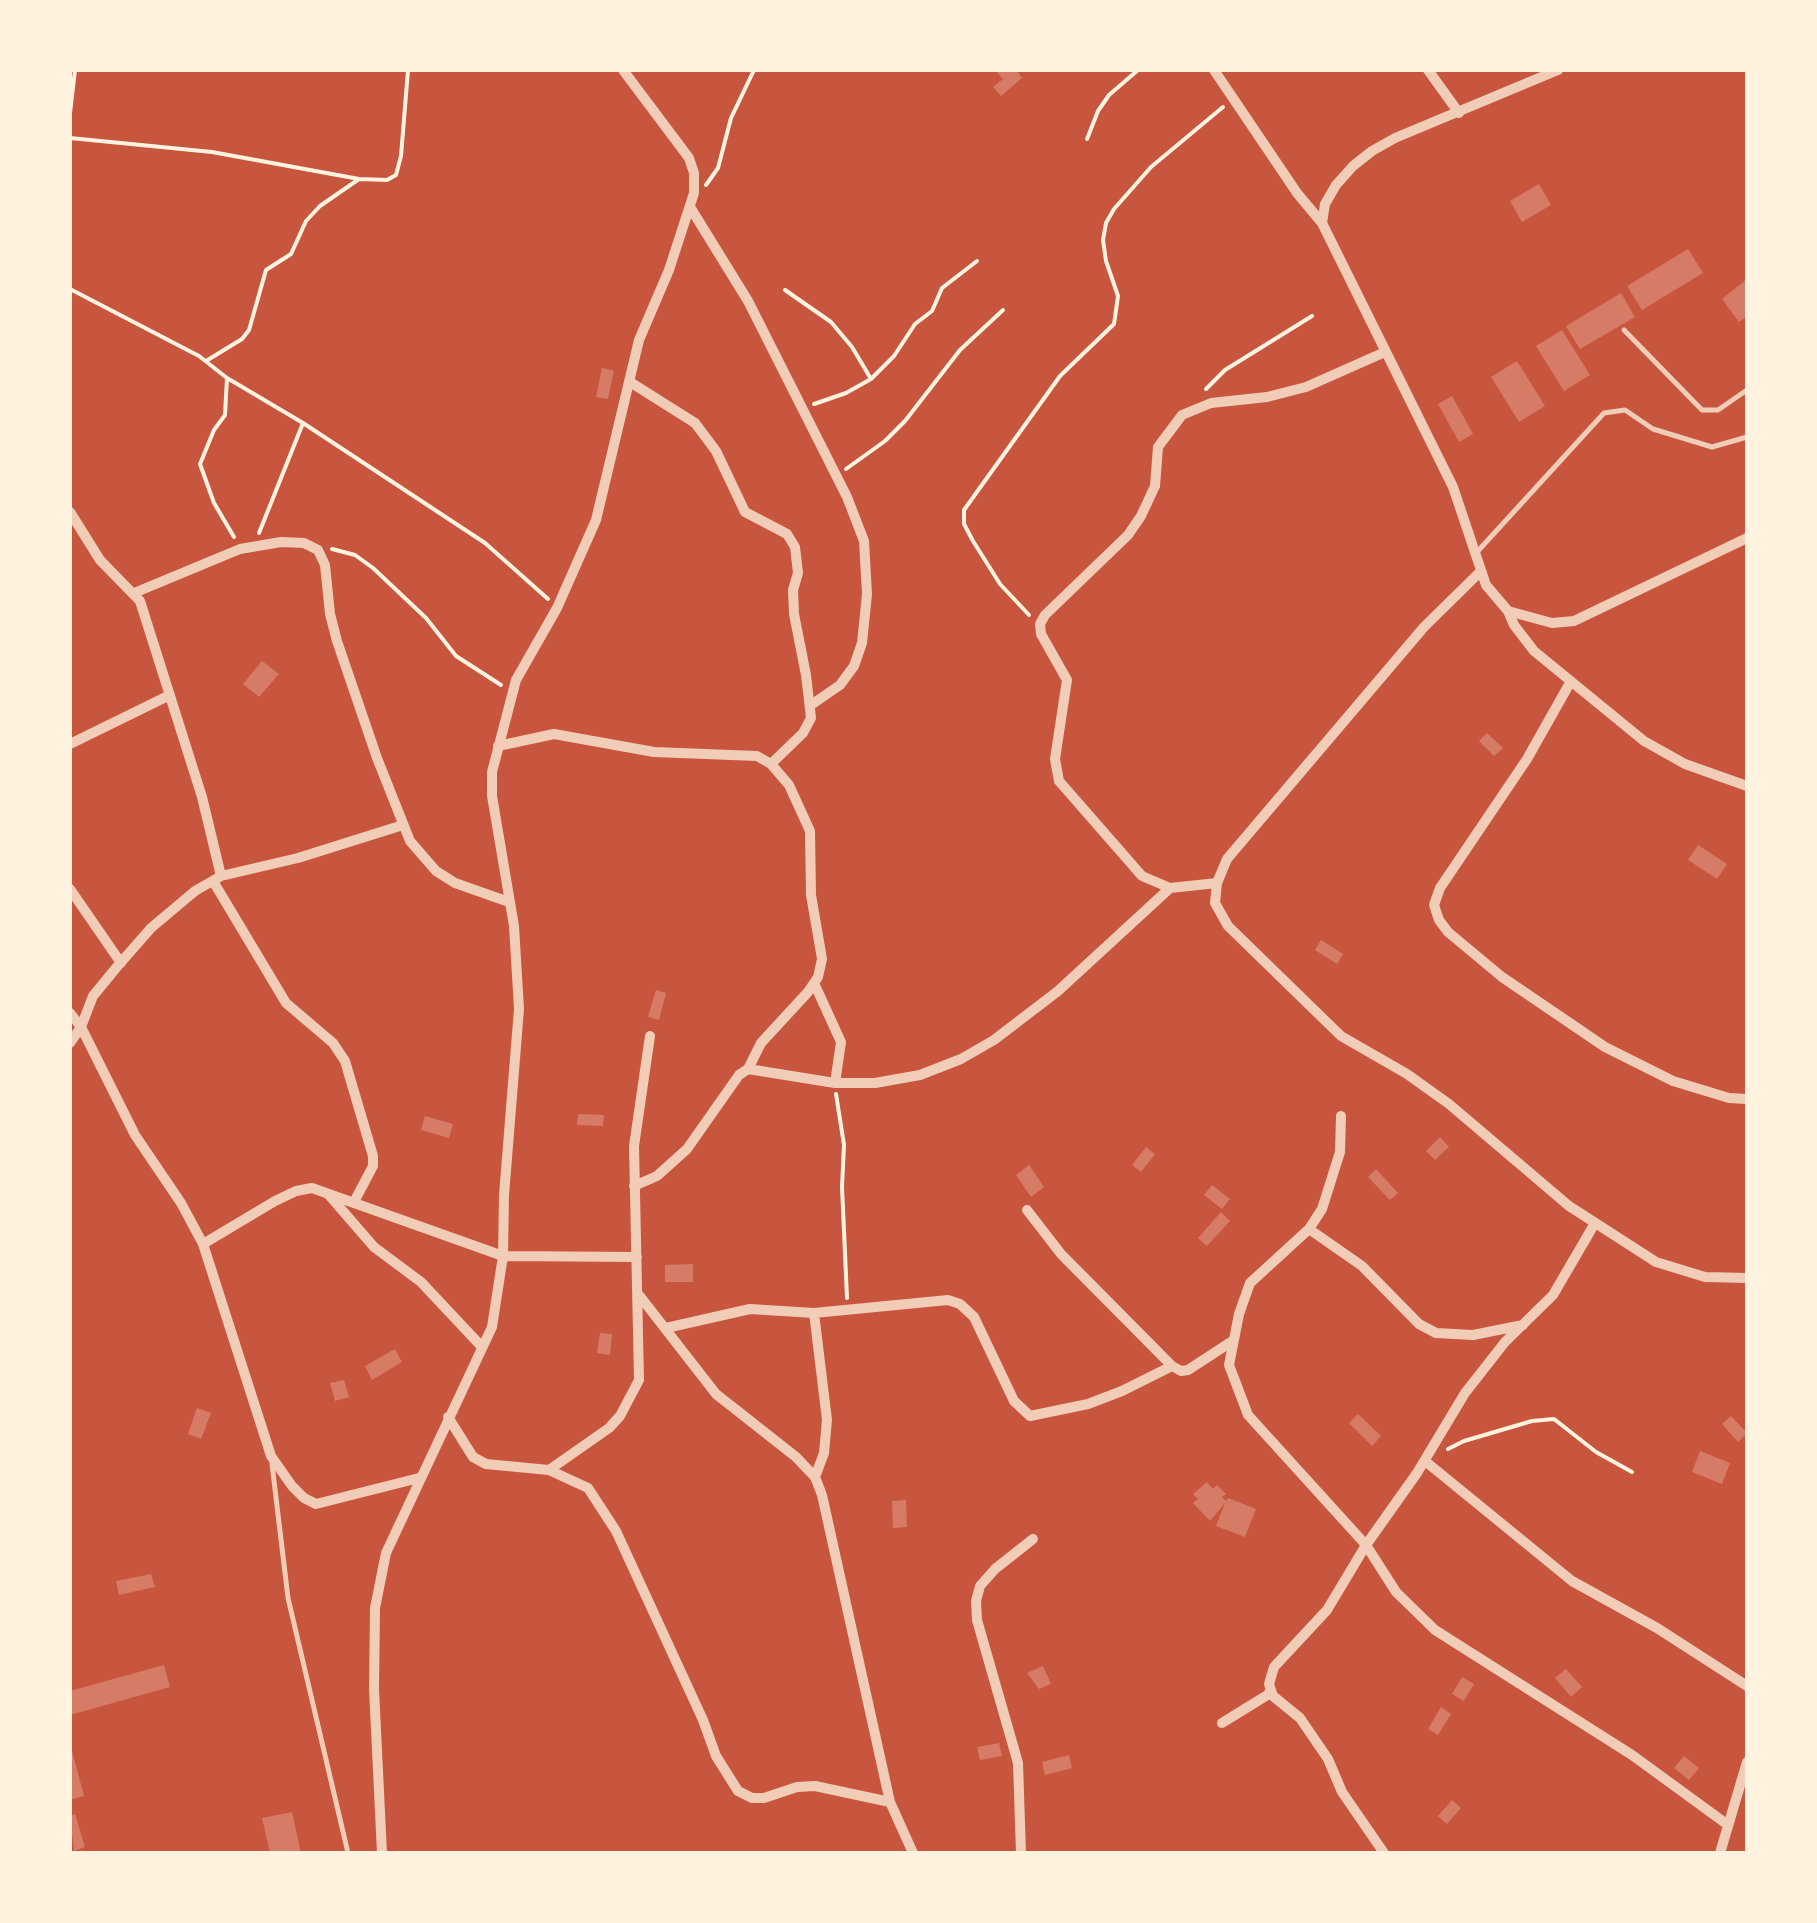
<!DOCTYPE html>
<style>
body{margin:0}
#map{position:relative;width:1817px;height:1923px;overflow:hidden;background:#c8553d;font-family:"Nunito Sans",sans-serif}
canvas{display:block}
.frame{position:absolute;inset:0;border:72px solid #fff3e0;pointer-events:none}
</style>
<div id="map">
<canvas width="1817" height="1923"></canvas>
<div class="frame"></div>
</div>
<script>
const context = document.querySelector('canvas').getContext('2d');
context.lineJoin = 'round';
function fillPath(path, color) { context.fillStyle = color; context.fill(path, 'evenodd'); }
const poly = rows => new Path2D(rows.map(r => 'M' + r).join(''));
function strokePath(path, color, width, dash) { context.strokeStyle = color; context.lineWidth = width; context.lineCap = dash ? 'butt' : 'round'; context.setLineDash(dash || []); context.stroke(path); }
fillPath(poly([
 [995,70,1016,70,1022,78,1001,96,993,87,1003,79],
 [1539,184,1551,205,1522,222,1510,201],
 [1688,249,1703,273,1642,310,1627,286],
 [1747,279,1747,316,1739,322,1722,299],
 [1621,293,1635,317,1580,349,1566,326],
 [1562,330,1590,375,1564,391,1536,346],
 [1517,361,1545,406,1519,422,1491,377],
 [602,368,614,371,608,399,596,397],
 [1452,396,1473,434,1459,442,1438,404],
 [262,661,279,674,259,697,243,684],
 [1487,733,1503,748,1494,756,1479,741],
 [1698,845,1727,864,1717,879,1688,860],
 [1321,940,1343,954,1337,964,1315,950],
 [656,990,666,993,659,1020,648,1017],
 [578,1114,604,1115,603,1126,577,1125],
 [425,1116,453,1124,449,1138,421,1130],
 [1440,1137,1449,1147,1435,1160,1426,1151],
 [1146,1147,1155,1154,1141,1172,1132,1165],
 [1029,1165,1044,1187,1031,1197,1016,1175],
 [1376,1169,1398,1193,1390,1200,1368,1177],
 [1212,1185,1230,1199,1222,1209,1204,1195],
 [1221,1212,1230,1221,1207,1246,1198,1238],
 [693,1264,693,1282,665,1282,665,1265],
 [600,1333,612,1334,610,1355,597,1353],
 [395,1349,402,1362,372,1380,365,1366],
 [344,1380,349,1397,335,1401,330,1383],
 [197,1408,211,1413,201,1439,188,1434],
 [1358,1414,1381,1436,1372,1446,1349,1423],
 [1731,1416,1747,1433,1738,1442,1722,1424],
 [1700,1451,1730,1463,1722,1484,1692,1472],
 [1207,1482,1213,1489,1217,1485,1226,1494,1222,1497,1226,1501,1228,1498,1256,1509,1245,1537,1216,1526,1225,1503,1210,1521,1193,1503,1198,1499,1193,1494],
 [906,1500,907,1527,893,1528,892,1501],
 [151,1574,155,1587,119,1595,116,1581],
 [164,1665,170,1687,70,1715,70,1691],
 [1043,1666,1051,1684,1039,1689,1027,1673],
 [1566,1669,1582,1687,1571,1697,1555,1678],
 [1462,1677,1474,1684,1464,1701,1452,1694],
 [1441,1707,1451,1714,1438,1735,1428,1729],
 [70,1743,84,1796,70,1800],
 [999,1743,1002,1756,980,1760,977,1747],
 [1069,1755,1072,1768,1045,1775,1042,1762],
 [1684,1756,1699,1768,1689,1780,1674,1768],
 [1452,1800,1461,1808,1447,1824,1438,1816],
 [292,1812,301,1853,270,1853,262,1818],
 [75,1814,85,1847,74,1851,70,1816]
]), '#d67c66');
strokePath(poly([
 [70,113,75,70],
 [70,138,212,152,359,179],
 [1087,139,1098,111,1109,95,1138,70],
 [706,185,718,168,731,118,754,70],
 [70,289,199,356,227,378,225,415,214,430,200,464,214,503,234,537],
 [785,290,831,322,852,347,871,379],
 [206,361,242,339,249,330,266,270,291,254,306,221,320,206,359,179,387,180,396,175,401,156,408,70],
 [227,378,303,423,485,543,548,599],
 [1206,389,1225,370,1312,316],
 [814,404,846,393,871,379,894,356,915,324,932,311,942,288,977,261],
 [846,469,885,441,905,421,960,350,1003,310],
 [259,533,303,423],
 [332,549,355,555,373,568,426,618,456,656,501,685],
 [1029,615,1000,584,973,541,964,524,964,510,1060,376,1114,324,1118,296,1106,261,1103,240,1106,223,1114,209,1151,167,1223,107],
 [836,1094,844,1145,842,1187,847,1298],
 [1448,1449,1464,1441,1532,1421,1554,1419,1596,1452,1632,1472]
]), '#fff3e0', 4);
strokePath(poly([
 [1624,330,1702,410,1718,410,1747,390],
 [1477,552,1604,413,1625,410,1653,429,1712,447,1747,437],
 [272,1464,288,1598,348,1853]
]), '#f1ccb7', 5);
strokePath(poly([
 [1214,70,1297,193,1322,223],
 [1428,70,1459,113],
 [1558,70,1395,138,1372,151,1353,166,1336,185,1325,204,1322,223,1453,487,1486,585,1508,611,1552,623,1574,621,1747,538],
 [690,207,748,301,847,497,864,541,867,594,862,643,854,666,840,685,811,705],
 [630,382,695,423,716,451,745,512,787,534,795,547,798,573,793,590,794,614,806,675,811,718,803,733,771,764],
 [70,512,100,560,140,601,202,797,221,876],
 [1481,571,1424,627,1227,859,1217,883,1215,903,1228,926,1341,1036,1407,1074,1449,1104,1569,1206,1656,1262,1705,1277,1747,1278],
 [134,593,240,549,281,542,304,543,318,550,325,565,330,614,337,641,377,758,410,841,436,871,455,883,509,902],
 [1508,611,1514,625,1534,651,1644,741,1685,764,1747,786],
 [1571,681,1527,759,1440,888,1434,905,1439,920,1448,932,1502,977,1605,1047,1673,1081,1729,1098,1747,1099],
 [70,744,170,695],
 [498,746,554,734,654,752,757,756,771,764,789,785,810,831,811,895,822,959,818,977,808,992,761,1043,748,1069],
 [403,825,298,858,221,876,195,891,151,928,116,968,93,996,81,1027,135,1135,181,1203,203,1244,271,1456,292,1486,304,1498,316,1504,419,1478],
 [213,881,286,1003,333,1043,345,1061,373,1156,373,1166,354,1202],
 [1217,883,1170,888,1142,876,1059,781,1055,759,1067,680,1041,634,1040,624,1045,615,1128,535,1141,516,1155,486,1158,447,1182,415,1211,403,1267,397,1306,387,1385,352],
 [70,889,121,963],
 [814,983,841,1042,835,1083],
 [70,1013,81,1027,70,1043],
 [1341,1116,1340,1152,1322,1209,1309,1229,1250,1283,1239,1314,1229,1365,1248,1415,1366,1545,1396,1592,1435,1630,1632,1755,1728,1825],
 [634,1186,657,1176,687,1149,739,1075,748,1069,835,1083,875,1083,920,1075,961,1059,994,1040,1058,991,1170,888],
 [329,1195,374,1247,421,1282,482,1347],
 [1027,1210,1061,1254,1172,1366,1181,1371,1188,1370,1231,1342],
 [1309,1229,1362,1266,1419,1324,1436,1333,1473,1335,1523,1325],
 [203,1244,275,1201,296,1191,312,1188,503,1256,637,1257],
 [639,1295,716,1394,796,1457,815,1477,822,1495,890,1802,913,1853],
 [814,1313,827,1420,824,1453,815,1477],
 [666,1328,750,1309,814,1313,948,1300,960,1304,974,1317,1014,1401,1030,1416,1088,1404,1122,1391,1172,1366],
 [448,1417,473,1457,486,1464,549,1470,588,1488,616,1531,703,1720,716,1756,738,1791,752,1798,764,1798,797,1787,815,1786,890,1802],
 [1425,1461,1572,1581,1657,1628,1747,1686],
 [549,1470,609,1428,620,1416,639,1380,634,1146,650,1036],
 [1222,1723,1269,1694,1270,1690],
 [382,1853,374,1689,375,1608,386,1553,492,1327,503,1256,504,1195,519,1009,514,926,492,796,492,772,516,680,557,608,596,520,639,340,669,270,694,193,694,173,689,158,623,70],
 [1021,1853,1018,1763,977,1620,976,1601,980,1586,995,1569,1033,1539],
 [1384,1853,1342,1792,1328,1759,1300,1718,1273,1696,1269,1684,1274,1667,1327,1610,1366,1545,1417,1473,1465,1393,1505,1342,1553,1295,1595,1223],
 [1720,1853,1747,1762]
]), '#f1ccb7', 10);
</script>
